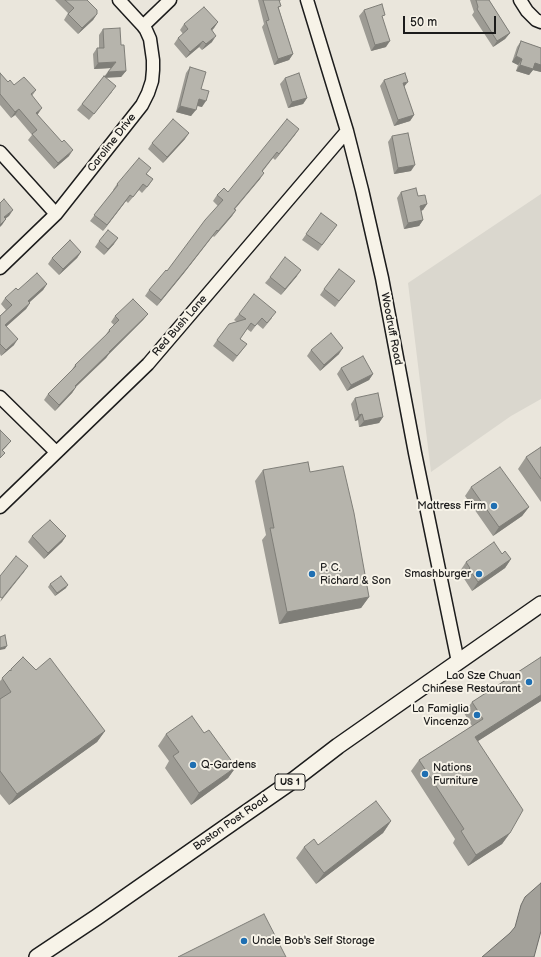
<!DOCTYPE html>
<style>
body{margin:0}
#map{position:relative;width:541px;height:957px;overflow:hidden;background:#eae6dc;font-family:"Balsamiq Sans",sans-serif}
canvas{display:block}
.scale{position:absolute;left:403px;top:16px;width:93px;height:18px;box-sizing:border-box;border:2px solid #1c1c1c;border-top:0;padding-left:5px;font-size:12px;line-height:14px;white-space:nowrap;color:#1c1c1c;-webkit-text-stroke:3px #f7f3e8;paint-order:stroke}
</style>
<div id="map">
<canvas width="541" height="957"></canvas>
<div class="scale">50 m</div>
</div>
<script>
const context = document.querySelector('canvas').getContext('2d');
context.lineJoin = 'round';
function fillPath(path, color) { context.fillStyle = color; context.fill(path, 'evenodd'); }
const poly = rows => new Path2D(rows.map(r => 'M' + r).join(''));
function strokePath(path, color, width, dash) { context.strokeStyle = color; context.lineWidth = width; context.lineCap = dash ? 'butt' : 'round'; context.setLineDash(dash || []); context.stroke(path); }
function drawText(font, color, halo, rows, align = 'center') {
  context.font = font + ' "Balsamiq Sans",sans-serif'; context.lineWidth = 4; context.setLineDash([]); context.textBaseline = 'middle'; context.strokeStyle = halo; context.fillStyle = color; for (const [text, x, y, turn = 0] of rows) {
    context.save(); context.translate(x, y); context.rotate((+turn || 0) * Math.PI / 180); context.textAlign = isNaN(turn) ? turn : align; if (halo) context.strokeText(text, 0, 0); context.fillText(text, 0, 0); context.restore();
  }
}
fillPath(poly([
 [541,194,541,399,511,416,431,472,408,283]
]), '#dad7ce');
const water = poly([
 [541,883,541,931,534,957,482,957,510,933,515,927,521,905,525,897,541,883]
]);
fillPath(water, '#a3a19a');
strokePath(water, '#6d6c68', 1);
const minor = poly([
 [119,0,143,26],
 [307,0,347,131,362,190,382,278,415,453,458,662],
 [520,0,527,11,536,20,541,22],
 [0,152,56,214],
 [0,268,56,214,142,105,148,93,152,81,153,70,153,60,150,39,146,30,143,26,170,0],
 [0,397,56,452],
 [0,507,148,364,347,131]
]);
const major = poly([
 [37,957,97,917,236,820,295,779,338,746,541,604]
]);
strokePath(minor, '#1c1c1c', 15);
strokePath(major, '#1c1c1c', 18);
strokePath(minor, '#f7f3e8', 12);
strokePath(major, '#f7f3e8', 15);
fillPath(poly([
 [55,0,87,0,97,14,93,20,78,34,64,20,68,13],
 [258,0,281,0,280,1,279,9,293,54,289,60,274,65,262,27,264,24],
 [470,0,489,0,510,33,505,39,493,47,472,15,474,12],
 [364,10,382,18,386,47,371,51,359,16],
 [218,22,212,31,212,42,202,50,199,47,186,58,174,44,178,38,183,34,180,30,184,24],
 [103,29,121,45,126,71,121,77,106,77,112,92,89,120,77,110,111,68,94,69,93,54,97,48,99,48,99,35],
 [521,41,541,48,541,72,533,70,529,75,516,71,518,65,512,62,517,47],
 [190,67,201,89,202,107,197,106,191,116,176,112,186,73],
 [0,73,8,82,14,85,36,90,32,96,38,115,69,156,54,169,28,140,32,135,15,115,11,118,0,105],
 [285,78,307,98,303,104,288,108,280,84],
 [384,80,404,86,414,115,410,121,394,126,380,86],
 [299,129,275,160,273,158,263,171,260,179,234,209,236,210,232,216,214,237,213,236,184,273,157,306,145,296,149,290,167,271,218,206,213,201,217,195,228,192],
 [392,136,411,171,394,174,388,142],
 [185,139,163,163,148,149,152,143],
 [147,174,153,179,149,185,142,193,139,190,128,203,126,201,103,231,90,221,113,191,113,190,117,184],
 [401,192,418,196,427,204,423,210,421,211,423,220,419,226,404,229,397,198],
 [321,213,337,225,318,251,302,240],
 [99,241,114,244,104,255,95,247],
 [81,252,77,258,59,275,48,264,52,258],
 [297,276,281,295,265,283,270,277],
 [355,281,335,307,320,295,324,289],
 [47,284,43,290,30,302,30,303,26,309,6,327,14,345,1,356,0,354,0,316,6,310,1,304,5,298,18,290],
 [148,314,143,320,108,355,106,358,76,387,72,393,55,411,44,400,48,394,71,371,75,365,105,336,109,330,114,325,111,322,115,316],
 [239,314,272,318,263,329,257,324,251,332,247,329,240,339,247,344,233,362,213,346,217,340,237,322,234,320],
 [311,350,339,354,320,371,307,356],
 [341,368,373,374,369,380,347,391,337,374],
 [355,398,383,417,379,423,359,427,358,420,355,421,351,404],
 [541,447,541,502,518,469,526,457],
 [263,470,310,472,369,597,361,608,279,624,262,540,266,535,255,481],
 [471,487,529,507,522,516,493,536,465,496],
 [32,536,66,536,62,542,44,559,28,542],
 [502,554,511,559,505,568,472,591,463,577,464,576,460,571,466,562],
 [50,584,66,588,55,596,48,587],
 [23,657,36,670,105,731,97,742,9,805,0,794,0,681],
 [541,657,541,701,478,741,510,833,502,844,468,866,453,843,455,839,411,771,419,760,472,726,464,713,472,702],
 [204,733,236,767,228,778,191,805,165,768,169,761,158,746,166,734],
 [391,821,383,833,316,884,296,858,304,847,318,845]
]), '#9d9b94');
fillPath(poly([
 [97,14,93,20,78,34,82,28],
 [218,22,214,28,206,35,211,29],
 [510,33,505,39,493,47,497,41],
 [216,36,212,42,202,50,206,44],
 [203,41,199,47,186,58,190,52],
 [390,41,386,47,371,51,375,45],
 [293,54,289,60,274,65,278,59],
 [516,56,522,59,518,65,512,62],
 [116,62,111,68,94,69,98,63],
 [535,63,541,65,541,72,533,70,529,75,516,71,520,65],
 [126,71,121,77,104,78,108,72],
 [408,82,403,88,403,83],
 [307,98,303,104,288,108,292,102],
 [199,99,206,101,202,107,195,105],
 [180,106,196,110,191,116,176,112],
 [42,108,38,114,32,119,36,113],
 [19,109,15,115,11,118,15,112],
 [414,115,410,121,394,126,398,120],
 [299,129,295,135,275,160,279,154],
 [189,133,185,139,163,163,167,157],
 [73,150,69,156,54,169,58,163],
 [415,165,411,171,394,174,398,168],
 [264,173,260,179,230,215,234,209],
 [130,195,126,201,103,231,107,225],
 [427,204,423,210,416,212,420,206],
 [13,210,9,216,0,223,4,217],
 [236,210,232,216,214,237,218,231],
 [6,219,2,225,0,227,0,225],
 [423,220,419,226,404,229,408,223],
 [217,230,184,273,157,306,161,300],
 [118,238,114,244,104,255,108,249],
 [81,252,77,258,59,275,63,269],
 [301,270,297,276,281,295,285,289],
 [47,284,43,290,24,307,28,301],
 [30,303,26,309,1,331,5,325],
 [148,314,143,320,109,354,106,358,70,392,75,386],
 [18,339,14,345,1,356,6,350],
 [343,348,339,354,320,371,324,365],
 [373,374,369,380,347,391,351,385],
 [76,387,72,393,55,411,59,405],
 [362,414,358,420,355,421,359,415],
 [383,417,379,423,359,427,364,421],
 [11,441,6,447,0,453,2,450],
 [529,507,522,516,493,536,499,527],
 [66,536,62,542,44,559,48,553],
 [511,559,505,568,472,591,478,582],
 [28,566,24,572,0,602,2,598],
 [68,585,66,588,55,596,57,593],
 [369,597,361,608,279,624,287,612],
 [7,646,5,649,0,650,0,648],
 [541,695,541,701,467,748,475,737],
 [105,731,97,742,9,805,17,794],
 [236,767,228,778,191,805,199,793],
 [391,821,383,833,316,884,324,873],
 [510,833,502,844,468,866,476,855]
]), '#7f7e78');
const building = poly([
 [65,0,87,0,97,10,97,14,82,28,68,14,74,8,65,0],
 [263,0,279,0,281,6,278,7,293,54,278,59,266,21,269,20,263,0],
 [476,0,489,0,510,33,497,41,477,9,478,7,476,0],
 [382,4,385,15,382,16,390,41,375,45,364,10,382,4],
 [204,7,218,22,211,29,216,36,206,44,203,41,190,52,178,38,188,29,184,24,204,7],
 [120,28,121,45,124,45,126,71,108,72,116,62,98,63,97,48,104,48,103,29,120,28],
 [521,41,541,48,541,65,535,63,533,69,520,65,522,59,516,56,521,41],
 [190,67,206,72,201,89,209,91,206,101,199,99,196,110,180,106,190,67],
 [0,73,8,82,10,80,14,85,24,77,36,90,31,94,42,108,36,113,62,142,64,140,73,150,58,163,32,134,37,130,19,109,15,112,0,94,0,73],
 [299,73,307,98,292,102,285,78,299,73],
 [405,73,408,82,403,83,414,115,398,120,384,80,405,73],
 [104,76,116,86,94,114,82,104,104,76],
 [173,119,189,133,167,157,152,143,173,119],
 [287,119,299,129,279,154,277,152,262,171,264,173,234,209,236,210,218,231,217,230,188,267,161,300,149,290,166,270,167,271,205,220,223,200,217,195,224,188,228,192,287,119],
 [408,133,415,165,398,168,392,136,408,133],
 [139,158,151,168,146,174,153,179,147,187,143,184,133,197,130,195,107,225,94,215,118,185,117,184,139,158],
 [416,188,418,196,425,195,427,204,420,206,423,220,408,223,401,192,416,188],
 [4,199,13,210,4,217,6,219,0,225,0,203,4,199],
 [321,213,337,225,322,245,306,234,321,213],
 [108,230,118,238,108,249,99,241,108,230],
 [70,240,81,252,63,269,52,258,70,240],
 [285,257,301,270,285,289,270,277,285,257],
 [339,269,355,281,339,301,324,289,339,269],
 [37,273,47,284,28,301,30,303,5,325,18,339,6,350,0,344,0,316,12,305,5,298,16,288,18,290,37,273],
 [254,294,276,312,267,323,262,318,255,326,251,323,240,339,247,344,237,356,217,340,229,324,246,319,239,314,254,294],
 [133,299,148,314,109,352,110,352,75,386,76,387,59,405,48,394,76,366,75,365,110,331,109,330,119,320,115,316,133,299],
 [331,333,343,348,324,365,311,350,331,333],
 [363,356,373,374,351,385,341,368,363,356],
 [378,393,383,417,364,421,362,414,359,415,355,398,378,393],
 [0,430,11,441,2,450,5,453,0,458,0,430],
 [541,447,541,479,526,457,541,447],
 [308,462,310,472,343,466,354,513,369,597,287,612,270,528,274,528,263,470,308,462],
 [500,467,529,507,499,527,471,487,500,467],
 [50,520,66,536,48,553,32,536,50,520],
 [494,542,502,554,505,551,511,559,478,582,469,569,470,568,466,562,494,542],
 [16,556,28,566,2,598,0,597,0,576,16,556],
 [61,576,68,585,57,593,50,584,61,576],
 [5,635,7,646,0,648,0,637,5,635],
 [23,657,36,670,50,658,105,731,17,794,0,771,0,699,11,692,2,678,10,670,11,671,11,669,23,657],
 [541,657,541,695,475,737,523,810,510,833,476,855,461,831,464,829,419,760,483,719,472,702,541,657],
 [192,716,204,733,209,730,236,767,199,793,173,756,179,752,166,734,192,716],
 [376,801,391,821,324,873,304,847,314,839,318,845,376,801],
 [264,914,286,957,178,957,264,914]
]);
fillPath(building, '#b6b4ac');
strokePath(building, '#7f7e78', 1);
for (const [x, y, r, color] of [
 [494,506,4,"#1f6fb2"],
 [312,574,4,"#1f6fb2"],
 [479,574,4,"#1f6fb2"],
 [529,682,4,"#1f6fb2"],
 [477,715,4,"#1f6fb2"],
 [193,765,4,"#1f6fb2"],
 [425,774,4,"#1f6fb2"],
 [244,941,4,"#1f6fb2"]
]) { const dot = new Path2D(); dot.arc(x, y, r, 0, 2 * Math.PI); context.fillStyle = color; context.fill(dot); strokePath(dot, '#f7f3e8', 1.5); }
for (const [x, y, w] of [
 [290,782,30]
]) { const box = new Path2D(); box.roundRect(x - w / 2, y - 8, w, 16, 3); context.fillStyle = '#f7f3e8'; context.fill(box); strokePath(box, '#1c1c1c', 1); }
drawText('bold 10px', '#1c1c1c', null, [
 ["US 1",290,782]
]);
drawText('11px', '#1c1c1c', '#f7f3e8', [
 ["Caroline Drive",112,143,-52],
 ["Red Bush Lane",180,326,-49],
 ["Woodruff Road",391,329,79],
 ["Boston Post Road",231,823,-35]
]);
drawText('11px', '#1c1c1c', '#f7f3e8', [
 ["Mattress Firm",486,506],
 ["P. C.",320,568,"left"],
 ["Richard & Son",320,581,"left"],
 ["Smashburger",471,574],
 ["Lao Sze Chuan",521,676],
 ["Chinese Restaurant",521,689],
 ["La Famiglia",469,709],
 ["Vincenzo",469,722],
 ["Q-Gardens",201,765,"left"],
 ["Nations",433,768,"left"],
 ["Furniture",433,781,"left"],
 ["Uncle Bob's Self Storage",252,941,"left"]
], 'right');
</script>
